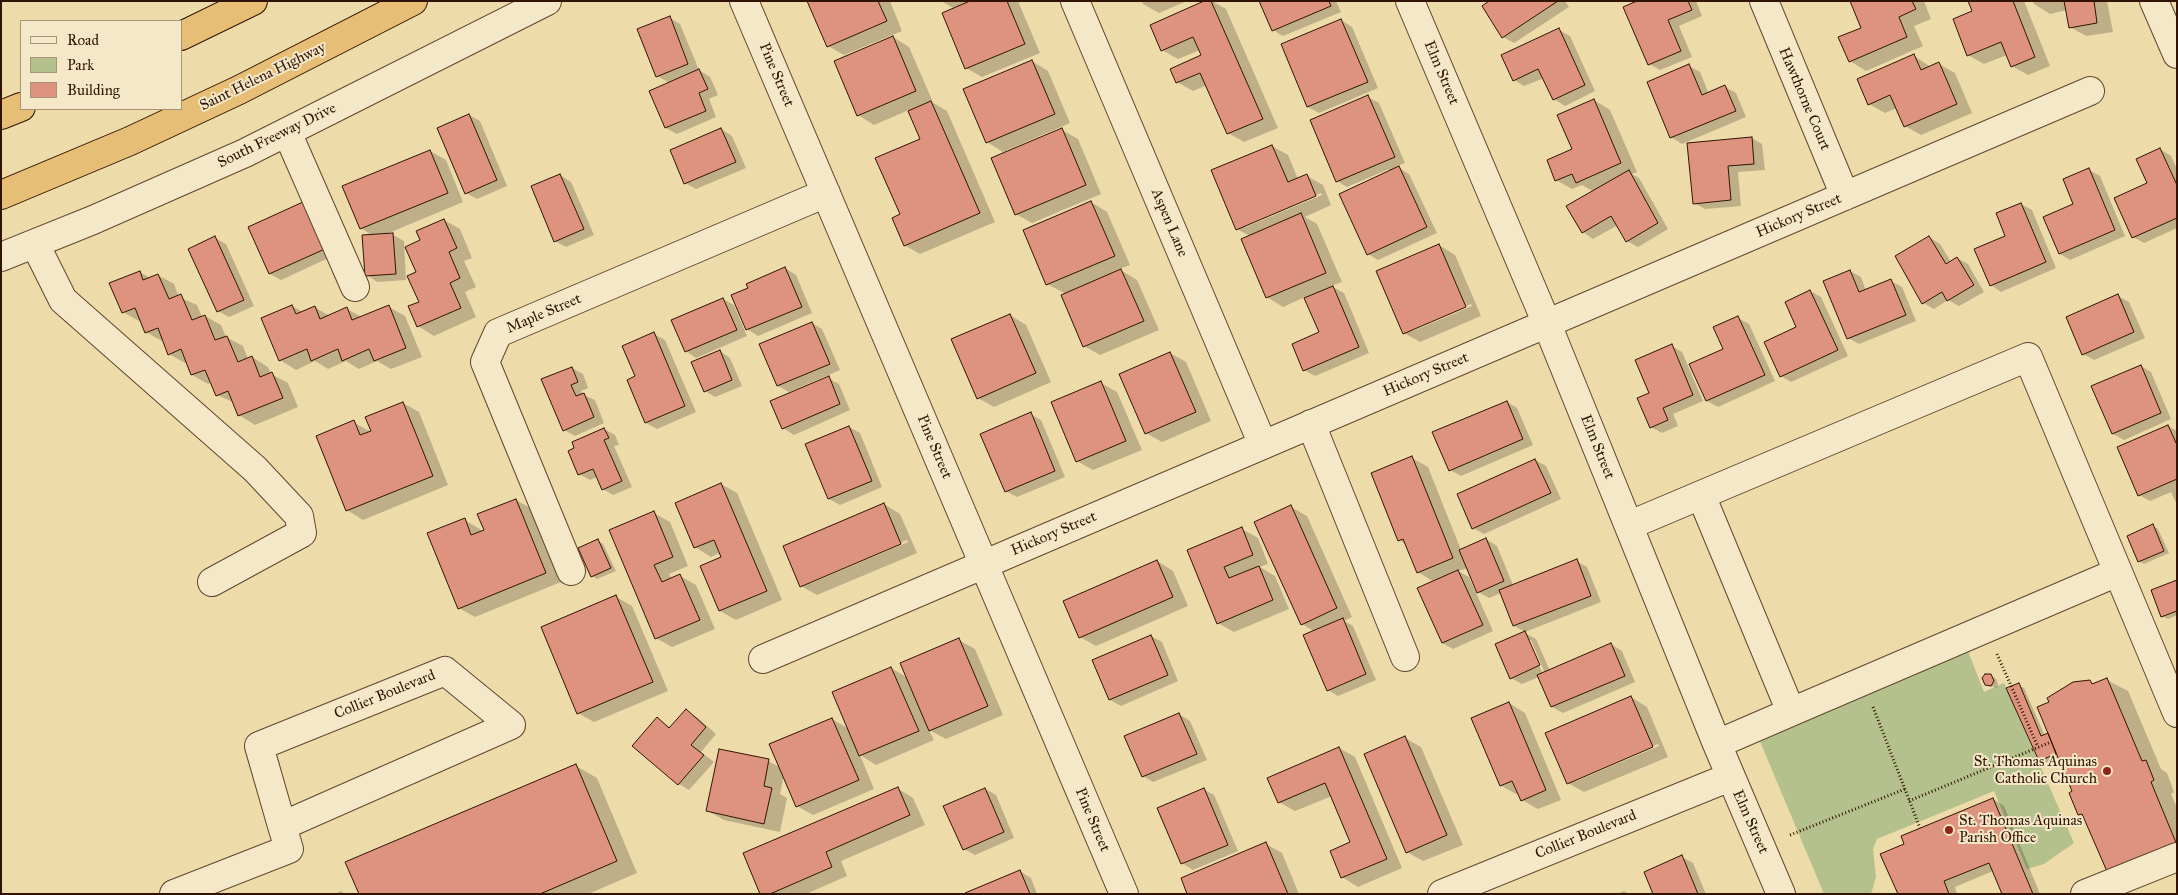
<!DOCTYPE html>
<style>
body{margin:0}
#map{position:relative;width:2178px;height:895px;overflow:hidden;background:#eedbaa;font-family:"IM FELL Great Primer",serif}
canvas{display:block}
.frame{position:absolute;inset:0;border:2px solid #311303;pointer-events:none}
.legend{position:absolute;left:20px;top:20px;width:162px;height:90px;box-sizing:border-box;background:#f4e8c8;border:1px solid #a69379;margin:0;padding:6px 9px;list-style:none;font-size:15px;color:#311303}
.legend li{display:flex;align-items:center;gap:10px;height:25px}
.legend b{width:25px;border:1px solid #a69379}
</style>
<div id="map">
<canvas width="2178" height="895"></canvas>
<div class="frame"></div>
<ul class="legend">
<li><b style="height:6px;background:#f4e8c8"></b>Road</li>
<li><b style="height:14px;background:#b4c18c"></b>Park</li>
<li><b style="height:14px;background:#dd937d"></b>Building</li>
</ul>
</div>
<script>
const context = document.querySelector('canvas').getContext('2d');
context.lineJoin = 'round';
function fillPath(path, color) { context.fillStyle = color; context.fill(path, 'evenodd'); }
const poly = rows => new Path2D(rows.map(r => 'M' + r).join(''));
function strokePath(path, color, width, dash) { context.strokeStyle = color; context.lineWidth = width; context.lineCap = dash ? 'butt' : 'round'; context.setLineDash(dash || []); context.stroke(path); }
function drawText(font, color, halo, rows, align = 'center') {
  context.font = font + ' "IM FELL Great Primer",serif'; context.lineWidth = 4; context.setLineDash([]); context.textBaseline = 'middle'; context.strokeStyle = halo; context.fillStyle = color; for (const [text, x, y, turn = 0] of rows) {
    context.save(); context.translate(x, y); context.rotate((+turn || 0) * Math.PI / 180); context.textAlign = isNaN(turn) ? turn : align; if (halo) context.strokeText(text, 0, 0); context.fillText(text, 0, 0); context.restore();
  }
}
fillPath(poly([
 [1968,651,1984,692,2004,683,2074,843,2044,864,2027,869,1994,791,1877,839,1873,849,1876,877,1871,894,1824,894,1759,739]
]), '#b4c18c');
fillPath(poly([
 [809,1,890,1,902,31,844,55,828,46],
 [941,1,1018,1,1040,53,982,77,966,68,955,9],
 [1142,1,1187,1,1159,13,1143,4],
 [1207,1,1212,1,1226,9,1278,128,1244,142,1228,133,1207,85,1193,91,1177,82,1203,56,1200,50,1178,59,1162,50],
 [1260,1,1336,1,1341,12,1283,36,1273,30],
 [1492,1,1565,1,1569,7,1514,43,1503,37],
 [1640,1,1696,1,1702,16,1679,26,1692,57,1660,70,1649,64],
 [1851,1,1924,1,1931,19,1914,26,1923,46,1866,71,1850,61,1863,28],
 [1969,1,2024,1,2050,66,2028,75,2012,66,2007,55,1984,64,1968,55,1974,12],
 [2033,1,2107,1,2113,32,2086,36,2070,27,2067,10,2050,14,2034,4],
 [670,18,680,24,699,70,710,77,718,95,709,99,716,117,677,134,666,128,670,83,657,76],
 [1341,20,1352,27,1378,88,1319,113,1308,107],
 [1559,30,1570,36,1595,91,1565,106,1554,99,1544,78,1524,86,1514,80],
 [893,37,909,47,932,100,930,101,947,111,995,222,920,254,904,245,901,215,921,140,909,110,874,125,858,115],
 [1914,56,1931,67,1939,64,1955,73,1972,113,1921,135,1905,126,1897,108,1885,113,1869,104],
 [1032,61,1048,71,1070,123,1003,152,987,142],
 [1689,66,1700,72,1709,94,1725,87,1736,93,1746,117,1682,144,1671,137],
 [1368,97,1379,103,1405,163,1396,166,1409,174,1437,233,1378,260,1368,254,1389,169,1347,187,1337,181],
 [1594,100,1610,110,1637,172,1632,174,1639,178,1668,229,1638,247,1627,241,1618,225,1593,239,1583,232,1594,192,1582,185,1572,189,1556,180,1573,150],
 [469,115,480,121,507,186,477,199,466,193],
 [721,129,732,136,746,168,696,189,685,183],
 [1062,130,1078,139,1101,194,1032,223,1016,214],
 [1752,138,1762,144,1765,170,1738,172,1741,206,1705,209,1694,203],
 [1272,146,1288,155,1298,179,1307,176,1323,185,1331,205,1305,217,1317,224,1342,282,1331,286,1344,293,1369,353,1315,376,1304,370,1321,333,1305,297,1283,307,1267,297,1250,236,1237,229],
 [1321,193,1322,195,1246,227,1246,225],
 [2160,149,2171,156,2177,169,2177,228,2144,243,2133,237],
 [430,151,446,160,463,202,384,235,393,235,404,241,406,280,377,282,367,275,373,236,361,228],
 [2089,170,2100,176,2125,236,2070,260,2060,254,2075,204],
 [560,175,571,182,594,235,566,247,555,241],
 [1091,202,1107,212,1130,265,1119,269,1137,280,1159,330,1100,355,1084,346,1066,294,1047,284],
 [2021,204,2032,210,2056,268,2001,292,1991,285,2007,236],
 [314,210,335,255,281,280,270,274,250,228],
 [444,220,460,229,472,258,464,261,476,287,465,292,476,317,434,336,418,326,420,303,418,273,422,241],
 [1929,237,1940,244,1951,262,1957,258,1968,264,1984,292,1959,306,1948,300,1934,309,1923,303],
 [215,238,226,244,254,306,229,317,218,311],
 [1439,245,1455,255,1481,316,1420,342,1404,333],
 [1471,304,1472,306,1413,331,1413,328],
 [785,268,796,275,812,313,758,336,747,329,733,296],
 [1850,271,1861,277,1866,291,1891,281,1902,287,1916,321,1859,344,1848,338],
 [140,272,150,278,158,275,174,284,179,297,197,305,202,317,205,316,221,325,226,337,243,346,248,359,252,357,268,367,271,374,288,383,298,407,255,425,239,415,235,403,217,395,212,382,208,384,192,375,188,362,185,363,169,354,164,341,162,341,146,332,141,320,139,321,123,312],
 [1810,291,1821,297,1848,356,1791,382,1781,376],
 [2118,296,2129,302,2145,338,2094,360,2083,354],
 [723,299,734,305,747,336,696,358,686,351],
 [292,306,303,312,314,307,330,316,347,309,362,317,389,307,405,316,422,357,391,369,377,361,359,369,346,361,328,369,315,361,296,370,280,360],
 [1010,315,1026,325,1051,382,994,407,978,398],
 [1738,318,1749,324,1775,381,1718,407,1707,401,1724,350],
 [812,323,822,329,840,370,789,392,778,386],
 [654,334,665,340,696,412,657,429,646,423,637,377],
 [1672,346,1682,352,1703,401,1673,414,1678,426,1662,433,1651,427,1651,394],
 [720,351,730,358,742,386,715,397,705,391],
 [1170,353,1186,362,1211,421,1162,442,1146,433],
 [2141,366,2151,372,2171,419,2124,440,2113,434],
 [572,368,583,374,588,388,581,391,583,395,595,400,604,423,575,436,564,430],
 [828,378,839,384,850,410,794,435,783,428],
 [1101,383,1117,392,1142,450,1093,470,1077,461],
 [1507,402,1517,408,1533,445,1461,476,1450,470],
 [403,403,419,412,448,485,363,520,347,510,353,422,373,433],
 [1030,414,1041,420,1065,477,1017,497,1006,491],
 [2168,426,2177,431,2177,505,2171,492,2150,501,2139,495],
 [849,427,860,433,882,487,840,505,829,499],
 [604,429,615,435,619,445,614,446,632,487,613,495,603,489,597,477,590,480,579,474],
 [1412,458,1428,467,1461,550,1486,539,1497,546,1513,585,1576,561,1587,567,1601,602,1525,632,1514,626,1501,593,1489,598,1478,592,1468,568,1458,571,1469,577,1493,631,1453,649,1442,643,1434,582,1418,572,1407,545,1399,540],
 [1535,460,1546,466,1561,499,1484,534,1473,528],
 [721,484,737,493,782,600,736,620,720,611,702,567,722,558,720,553,711,557,695,547],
 [516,500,532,509,561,582,475,617,459,608,464,520,480,529,482,532],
 [884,504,900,514,917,553,817,595,801,586],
 [907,540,908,542,809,584,809,581],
 [1291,507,1307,516,1352,617,1344,621,1353,626,1376,680,1338,696,1328,690,1315,632,1302,624],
 [654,513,670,522,688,566,669,574,672,579,680,576,696,585,715,629,672,647,656,638,610,531],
 [2153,526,2158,529,2169,553,2144,564,2139,561],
 [1242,529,1258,538,1268,564,1260,567,1275,576,1289,609,1234,632,1218,623,1188,551],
 [598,541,603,544,616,571,597,579,592,576],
 [1157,561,1173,571,1188,606,1096,646,1080,637],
 [2177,581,2177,615,2168,619,2162,616],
 [616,597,632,606,668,691,594,722,578,713],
 [1525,633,1536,639,1550,671,1611,644,1622,651,1635,682,1563,713,1552,707,1539,677,1522,684,1511,678],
 [1528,640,1531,640,1544,671,1542,672],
 [1151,636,1162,642,1178,681,1121,706,1110,700,1093,660],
 [959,640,975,649,1003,715,946,739,929,730,934,740,876,765,860,755,874,789,813,815,797,806,784,774,780,794,787,798,780,832,724,820,708,811,768,761,781,768,832,719,849,729,891,668,908,678],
 [1991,675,1996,679,1998,684,1997,688,1986,685],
 [2107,680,2128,691,2161,769,2167,773,2174,792,2171,794,2177,808,2177,867,2079,814,2074,792,2059,757,2045,763,2040,760,2019,685,2024,688,2045,736,2050,734,2089,681,2094,684],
 [1631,697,1647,707,1668,757,1584,792,1568,783],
 [1658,744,1659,746,1576,781,1576,779],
 [1509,703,1525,713,1561,800,1538,809,1522,800,1519,793,1516,794,1500,785],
 [686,711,697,717,716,734,701,752,714,762,689,790,679,784,657,718,671,728],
 [1179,714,1190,721,1207,760,1153,782,1143,776],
 [1405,738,1421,747,1463,845,1423,861,1407,852],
 [1339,748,1355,757,1402,868,1358,887,1342,877,1352,843,1332,796,1295,811,1279,802],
 [576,766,597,778,637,873,588,894,360,894],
 [897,788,913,798,925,825,841,861,847,876,806,894,762,894],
 [985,789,996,795,1014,838,975,855,964,849],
 [1203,789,1214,795,1238,851,1193,870,1182,863],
 [1993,799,2004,806,2040,894,2003,894,1993,871,1955,887,1957,894,1899,894,1905,845],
 [1266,844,1282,853,1299,894,1188,894],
 [1682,857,1693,863,1706,894,1654,894],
 [1020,871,1031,878,1037,894,967,894],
 [341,891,345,894,334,894],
 [1624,891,1629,894,1617,894]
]), '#0003');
const building = poly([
 [807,1,878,1,887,21,827,47,807,1],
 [970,1,1007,1,1025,44,965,69,942,13,970,1],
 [1204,1,1211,1,1263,119,1227,134,1200,73,1176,83,1170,69,1201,55,1193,37,1161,51,1150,25,1204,1],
 [1259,1,1329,1,1331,6,1272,31,1259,1],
 [1489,1,1558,1,1502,38,1482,6,1489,1],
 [1637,1,1688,1,1692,10,1668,20,1681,51,1648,65,1623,7,1637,1],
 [1850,1,1912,1,1916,9,1899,17,1907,37,1849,62,1838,37,1861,28,1850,1],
 [1968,1,2013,1,2035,57,2011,67,2001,42,1967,56,1953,19,1972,11,1968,1],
 [2064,1,2094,1,2097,23,2069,28,2064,1],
 [670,16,688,64,656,77,637,29,670,16],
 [1341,19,1368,82,1307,107,1281,44,1341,19],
 [1559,28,1585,85,1553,100,1538,69,1513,81,1501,55,1559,28],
 [893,36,916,91,857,116,834,61,893,36],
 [1914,54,1921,70,1939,62,1957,104,1904,127,1890,95,1868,105,1857,79,1914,54],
 [1032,60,1055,114,986,143,963,89,1032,60],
 [1689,64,1702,95,1725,85,1736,111,1670,138,1647,82,1689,64],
 [699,69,708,89,699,93,706,111,665,128,649,91,699,69],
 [1368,95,1395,157,1336,182,1310,120,1368,95],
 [1594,99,1621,163,1576,183,1572,174,1555,181,1547,160,1572,149,1557,115,1594,99],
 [931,101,980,213,904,246,892,218,900,214,875,158,920,139,908,111,931,101],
 [469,114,497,180,465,194,437,128,469,114],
 [721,128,736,162,684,184,670,150,721,128],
 [1062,128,1086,185,1015,215,991,158,1062,128],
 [1752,137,1754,164,1728,166,1731,200,1693,204,1687,143,1752,137],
 [1272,145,1288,182,1307,174,1316,196,1236,230,1211,170,1272,145],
 [2160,148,2177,185,2177,218,2132,238,2114,198,2147,183,2136,159,2160,148],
 [430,150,448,193,360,229,342,186,430,150],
 [1399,166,1427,227,1367,255,1339,194,1399,166],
 [2089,168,2115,230,2059,254,2043,217,2073,204,2063,179,2089,168],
 [1629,170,1658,223,1626,242,1611,216,1582,233,1566,206,1629,170],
 [560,174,584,229,554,242,531,186,560,174],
 [1091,201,1115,256,1046,285,1023,230,1091,201],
 [303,202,325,249,269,274,248,227,303,202],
 [2021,203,2046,262,1990,286,1974,249,2005,236,1996,213,2021,203],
 [1301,213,1326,273,1266,298,1241,239,1301,213],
 [444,219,457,248,449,252,460,278,450,283,461,308,417,327,408,306,419,302,407,276,416,272,405,247,420,240,416,231,444,219],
 [393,233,396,274,365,276,362,235,393,233],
 [215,236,244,300,217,312,188,249,215,236],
 [1929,236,1946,264,1957,257,1974,285,1947,301,1942,292,1922,304,1895,256,1929,236],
 [1439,244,1466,307,1403,334,1376,271,1439,244],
 [785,267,802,307,746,330,731,295,748,288,746,284,785,267],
 [1121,269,1144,321,1083,347,1061,295,1121,269],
 [1850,270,1859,292,1891,279,1906,315,1847,339,1823,281,1850,270],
 [140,271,143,280,158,274,169,299,181,294,192,320,205,315,215,340,227,336,238,362,252,356,260,377,272,372,283,398,238,416,228,391,216,396,205,370,191,375,181,349,168,355,158,328,145,333,135,308,122,313,109,283,140,271],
 [1333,286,1359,347,1303,371,1292,344,1319,332,1304,298,1333,286],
 [1810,290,1838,350,1780,377,1764,342,1796,327,1785,302,1810,290],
 [2118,294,2134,332,2082,355,2066,317,2118,294],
 [723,298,737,330,685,352,671,320,723,298],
 [292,305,296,314,315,306,320,319,347,307,352,320,389,305,406,348,374,361,369,349,342,361,338,349,311,361,307,349,279,361,261,318,292,305],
 [1010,314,1036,373,977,399,951,339,1010,314],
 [1738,316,1765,375,1706,401,1689,364,1723,349,1713,327,1738,316],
 [812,322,830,364,777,386,759,344,812,322],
 [654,332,685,406,645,423,627,380,635,376,622,346,654,332],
 [1672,344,1693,395,1663,408,1668,420,1650,428,1637,398,1649,393,1635,360,1672,344],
 [720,350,732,380,704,392,691,362,720,350],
 [1170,352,1196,412,1145,434,1119,374,1170,352],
 [2141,365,2161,413,2112,434,2091,386,2141,365],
 [572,367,578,382,571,385,576,396,584,393,594,417,563,431,541,379,572,367],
 [829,376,840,404,782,429,770,401,829,376],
 [1101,381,1126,441,1076,462,1051,402,1101,381],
 [1507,401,1523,439,1449,471,1432,432,1507,401],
 [403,402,433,476,346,511,316,436,354,420,360,435,371,431,365,417,403,402],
 [1031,412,1055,471,1005,492,980,434,1031,412],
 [2168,425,2177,445,2177,479,2138,496,2117,447,2168,425],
 [849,426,872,481,828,499,805,444,849,426],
 [604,428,609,438,604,440,622,481,602,490,593,469,578,475,568,451,574,448,572,442,604,428],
 [1412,456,1453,558,1417,573,1403,539,1398,541,1371,473,1412,456],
 [1535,459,1551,493,1472,529,1457,494,1535,459],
 [721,483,767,591,719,611,700,566,721,557,714,540,694,548,675,503,721,483],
 [516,499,546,573,458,609,427,533,465,518,471,535,484,530,477,514,516,499],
 [884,503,901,544,800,587,783,546,884,503],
 [1291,505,1337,608,1301,625,1254,522,1291,505],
 [654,511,673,557,654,565,662,582,680,574,700,620,655,639,609,530,654,511],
 [2153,524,2164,551,2138,562,2127,536,2153,524],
 [1242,527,1253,555,1224,567,1229,578,1259,566,1273,600,1217,624,1187,550,1242,527],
 [1486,538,1504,581,1477,593,1459,550,1486,538],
 [598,539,611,568,591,577,578,548,598,539],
 [1577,559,1591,596,1513,626,1499,590,1577,559],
 [1157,560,1173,597,1079,638,1063,601,1157,560],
 [1458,570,1483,625,1442,643,1417,588,1458,570],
 [2177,580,2177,611,2161,617,2151,590,2177,580],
 [616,595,653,682,577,714,541,627,616,595],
 [1343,618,1366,674,1327,691,1303,635,1343,618],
 [1525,631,1540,665,1510,679,1495,644,1525,631],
 [1151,635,1168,675,1109,700,1092,660,1151,635],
 [959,638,988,706,929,731,900,663,959,638],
 [1611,643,1625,676,1551,707,1537,675,1611,643],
 [891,667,919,731,859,756,832,692,891,667],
 [1985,674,1991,674,1994,681,1991,686,1985,685,1982,678,1985,674],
 [2107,678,2142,761,2146,760,2154,780,2151,782,2177,845,2109,876,2082,814,2078,815,2069,793,2072,791,2037,707,2049,702,2047,698,2073,682,2090,680,2092,684,2107,678],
 [2019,683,2041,736,2048,733,2056,754,2039,761,2006,688,2019,683],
 [1631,696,1653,747,1567,784,1545,733,1631,696],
 [1509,702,1546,790,1521,801,1512,781,1500,786,1471,718,1509,702],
 [686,709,706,727,691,745,704,755,678,785,632,746,657,717,669,728,686,709],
 [1179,713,1197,754,1142,777,1124,736,1179,713],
 [832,718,859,780,796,807,769,744,832,718],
 [1405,736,1447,835,1406,853,1364,754,1405,736],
 [1339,747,1387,859,1341,878,1330,851,1350,842,1325,783,1278,803,1267,778,1339,747],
 [719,749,769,759,764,786,772,788,764,824,706,811,719,749],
 [576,764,617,861,540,894,359,894,345,862,576,764],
 [898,787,910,815,826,852,832,867,770,894,760,894,743,853,898,787],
 [985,788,1004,832,963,850,943,806,985,788],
 [1204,788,1228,845,1181,864,1157,808,1204,788],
 [1993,798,2033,894,2002,894,1989,863,1944,881,1949,894,1898,894,1880,854,1904,844,1901,836,1993,798],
 [1266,842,1288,894,1187,894,1181,878,1266,842],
 [1682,855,1698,894,1653,894,1644,872,1682,855],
 [1020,870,1030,894,965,894,965,893,1020,870]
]);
fillPath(building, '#dd937d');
strokePath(building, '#311303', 1);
const minor = poly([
 [744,1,1124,894],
 [1075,1,1263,445],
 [1410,1,1547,324,1717,744,1781,894],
 [1764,1,1845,196],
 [2154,1,2177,54],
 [287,132,355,287],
 [35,244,63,300,255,469,299,516,302,533,212,582],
 [1,257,93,220,245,153,547,1],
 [1311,424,1405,657],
 [1630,525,1701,495],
 [571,571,485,362,498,333,826,193],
 [2118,572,1791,712,1701,495,2028,357,2118,572,2177,713],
 [763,659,2090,91],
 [1717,744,1791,712],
 [174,894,289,849,282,826,259,746,445,671,511,725,282,826],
 [1442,894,1730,777],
 [2085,894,2177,857]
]);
const highway = poly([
 [181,36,253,1],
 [1,115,21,107],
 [1,195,130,141,239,90,413,1]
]);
strokePath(minor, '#60452d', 30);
strokePath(highway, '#311303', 30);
strokePath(poly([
 [1997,654,2038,747],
 [1873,707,1920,828],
 [1909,801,2051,742],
 [1790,835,1905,789]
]), '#311303', 3, [1, 2.5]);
strokePath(minor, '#f4e8c8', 28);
strokePath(highway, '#e7be75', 28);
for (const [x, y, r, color] of [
 [2107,771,5,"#8f2418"],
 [1949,830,5,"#8f2418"]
]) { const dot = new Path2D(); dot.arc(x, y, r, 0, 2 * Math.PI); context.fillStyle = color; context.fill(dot); strokePath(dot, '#f4e8c8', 2); }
drawText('15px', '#311303', '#f4e8c8', [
 ["Elm Street",1441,73,67],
 ["Pine Street",776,75,67],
 ["Saint Helena Highway",263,77,-26],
 ["Hawthorne Court",1804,99,67],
 ["South Freeway Drive",277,136,-26],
 ["Hickory Street",1799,216,-23],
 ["Aspen Lane",1169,223,67],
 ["Maple Street",544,314,-23],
 ["Hickory Street",1426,375,-23],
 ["Pine Street",934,447,67],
 ["Elm Street",1597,447,68],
 ["Hickory Street",1054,534,-23],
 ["Collier Boulevard",385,695,-22],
 ["Pine Street",1092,820,67],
 ["Elm Street",1750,822,66],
 ["Collier Boulevard",1586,835,-22]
]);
drawText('15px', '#311303', '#f4e8c8', [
 ["St. Thomas Aquinas",2097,762],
 ["Catholic Church",2097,779],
 ["St. Thomas Aquinas",1959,821,"left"],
 ["Parish Office",1959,838,"left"]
], 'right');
</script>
